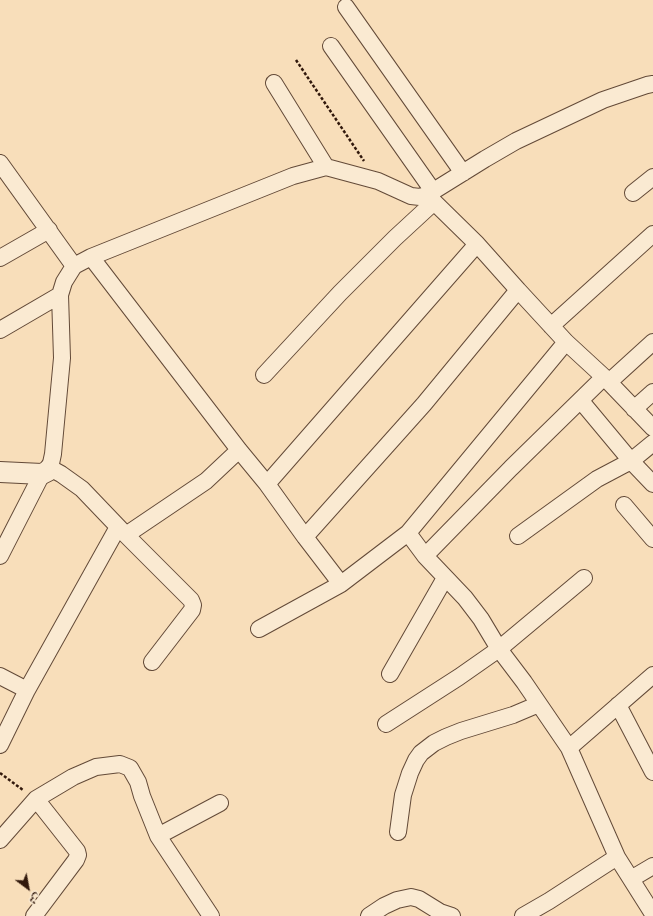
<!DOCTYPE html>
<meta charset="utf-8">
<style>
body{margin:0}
#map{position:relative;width:653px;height:916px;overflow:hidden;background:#f8deba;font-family:"IM FELL Great Primer",Amiri,serif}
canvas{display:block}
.north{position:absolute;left:8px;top:868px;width:40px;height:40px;-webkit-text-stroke:3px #faead2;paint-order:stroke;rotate:148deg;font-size:11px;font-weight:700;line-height:16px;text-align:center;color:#31180c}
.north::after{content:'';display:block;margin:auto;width:14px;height:18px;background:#31180c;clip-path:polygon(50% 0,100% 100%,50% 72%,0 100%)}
</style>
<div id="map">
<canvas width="653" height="916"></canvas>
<div class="north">ش</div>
</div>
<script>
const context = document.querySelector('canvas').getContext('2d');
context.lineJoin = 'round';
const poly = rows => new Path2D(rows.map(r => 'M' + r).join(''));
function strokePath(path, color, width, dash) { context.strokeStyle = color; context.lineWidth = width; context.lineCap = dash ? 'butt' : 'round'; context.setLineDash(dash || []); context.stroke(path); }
const minor = poly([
 [346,7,463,173],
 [331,46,433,191],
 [274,83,326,167],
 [0,163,74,266],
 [633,193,653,177],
 [91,257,239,450,267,484,305,537,341,584],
 [0,258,49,230],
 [518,290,566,342,604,377,653,428],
 [551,326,653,234],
 [0,330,60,295],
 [264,375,340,293,395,238,434,202],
 [609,382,653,342],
 [581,401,631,461,653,484],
 [634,409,653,392],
 [267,484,477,244],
 [624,505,653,539],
 [408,533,425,556,465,598,481,619,499,649,524,682,569,748,617,857,653,914],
 [126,535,206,481,239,450],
 [518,536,597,479,631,461,653,443],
 [305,537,424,404,518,290,477,244,427,195],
 [0,556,42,474],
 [425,556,511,468,604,377],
 [259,629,341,584,408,533,566,342],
 [152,662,192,610,193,605,191,600,126,535,82,489,61,474,50,468,53,454,62,358,60,295,64,282,74,266,91,257,293,176,326,167,378,181,411,196,420,197,427,195,485,159,516,141,603,100,647,85,653,84],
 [390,674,445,578],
 [0,676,27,690],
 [618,705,653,772],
 [386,724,459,677,499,649,584,578],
 [0,745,27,690,118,527],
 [569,748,653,675],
 [398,832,403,795,410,773,416,760,421,753,434,743,446,737,461,731,513,715,539,704],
 [158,836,220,803],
 [0,840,36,799,73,777,96,767,120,764,130,768,138,782,142,796,158,836,211,916],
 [631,879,653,866],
 [34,916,76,860,78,855,77,851,36,799],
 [369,916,384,906,397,900,411,897,419,899,440,912,452,916],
 [523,916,549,901,617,857]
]);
const tertiary = poly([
 [0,472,42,474,48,471,50,468]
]);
strokePath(minor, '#634a38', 18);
strokePath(tertiary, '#634a38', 22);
strokePath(poly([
 [296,60,364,161],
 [0,773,23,790]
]), '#31180c', 2.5, [3, 2]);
strokePath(minor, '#faead2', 16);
strokePath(tertiary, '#faead2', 20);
</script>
